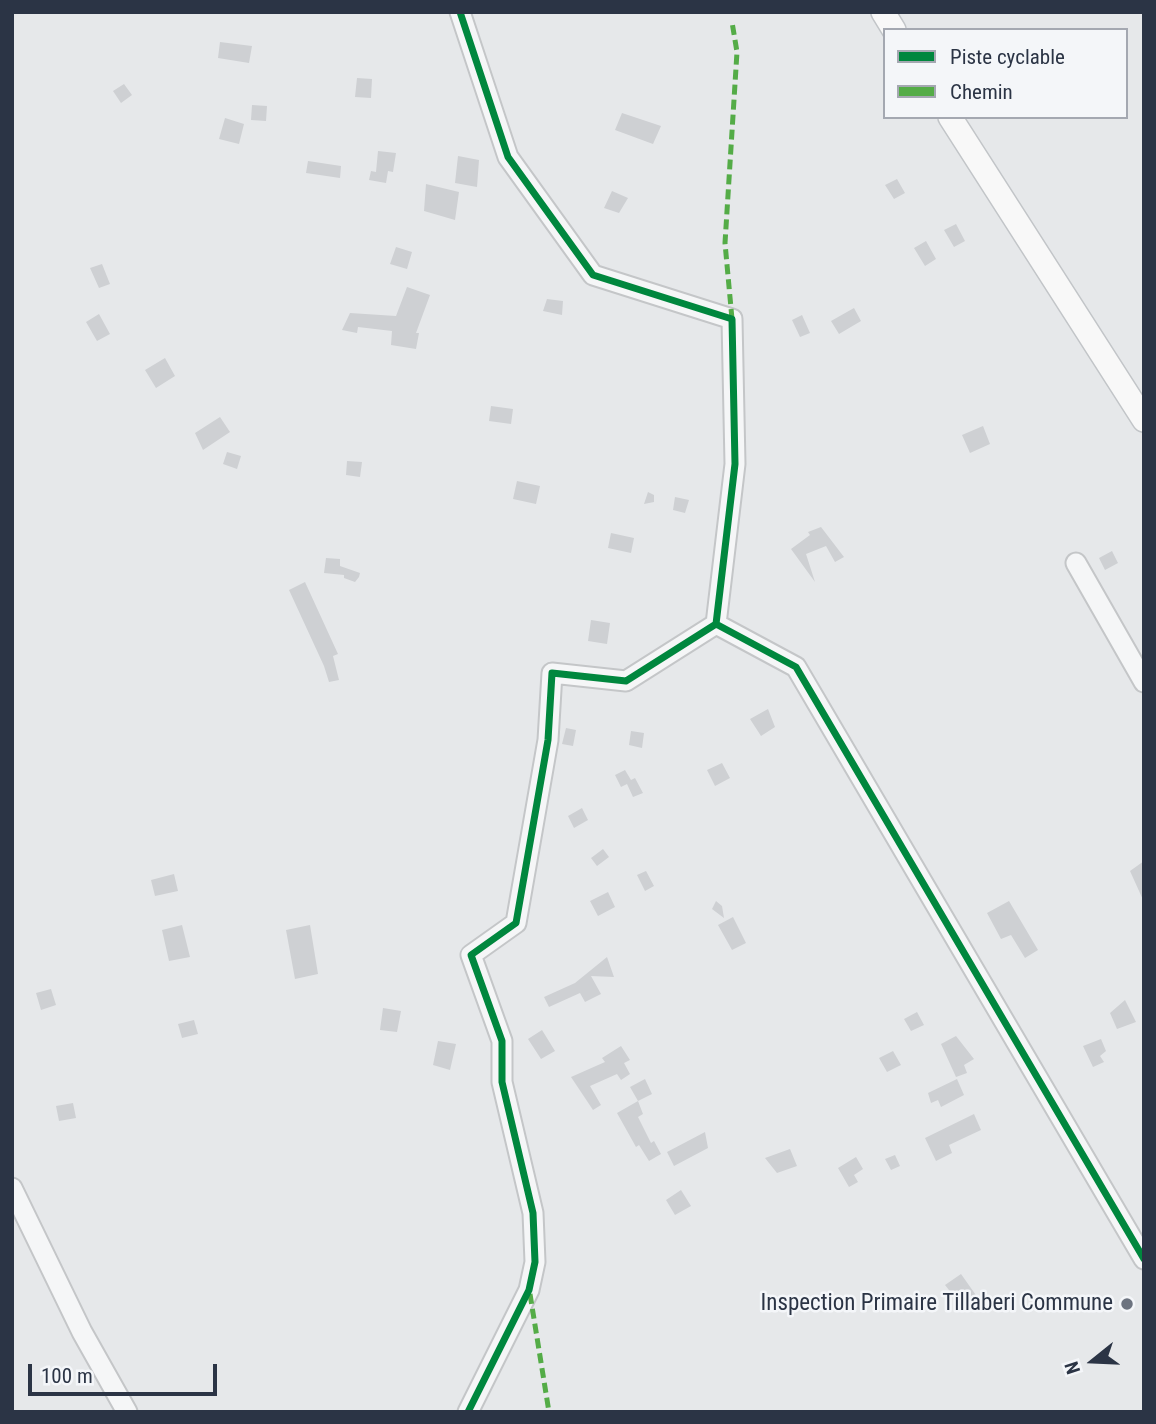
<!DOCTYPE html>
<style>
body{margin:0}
#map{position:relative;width:1156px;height:1424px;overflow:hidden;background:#e6e8ea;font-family:"Roboto Condensed",sans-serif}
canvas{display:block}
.frame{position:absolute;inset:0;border:14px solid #2b3445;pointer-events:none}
.legend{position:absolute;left:883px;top:28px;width:245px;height:91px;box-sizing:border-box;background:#f4f6f9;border:2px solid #a4a8b1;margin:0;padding:9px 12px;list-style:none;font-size:21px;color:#2b3445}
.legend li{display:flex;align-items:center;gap:14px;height:35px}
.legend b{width:35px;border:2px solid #a4a8b1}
.north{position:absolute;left:1058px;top:1326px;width:70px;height:70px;-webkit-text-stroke:5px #f4f6f9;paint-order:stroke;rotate:252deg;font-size:19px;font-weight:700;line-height:28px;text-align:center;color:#2b3445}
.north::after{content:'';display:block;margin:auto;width:24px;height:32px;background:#2b3445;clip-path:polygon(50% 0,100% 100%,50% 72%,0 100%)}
.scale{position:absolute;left:28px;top:1364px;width:189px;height:32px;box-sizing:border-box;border:4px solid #2b3445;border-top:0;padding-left:9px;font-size:21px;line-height:24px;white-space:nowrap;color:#2b3445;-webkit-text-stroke:5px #f4f6f9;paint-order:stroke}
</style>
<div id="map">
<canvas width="1156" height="1424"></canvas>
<div class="frame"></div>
<ul class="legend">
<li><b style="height:9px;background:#00873e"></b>Piste cyclable</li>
<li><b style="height:9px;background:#54ac47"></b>Chemin</li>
</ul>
<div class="north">N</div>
<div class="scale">100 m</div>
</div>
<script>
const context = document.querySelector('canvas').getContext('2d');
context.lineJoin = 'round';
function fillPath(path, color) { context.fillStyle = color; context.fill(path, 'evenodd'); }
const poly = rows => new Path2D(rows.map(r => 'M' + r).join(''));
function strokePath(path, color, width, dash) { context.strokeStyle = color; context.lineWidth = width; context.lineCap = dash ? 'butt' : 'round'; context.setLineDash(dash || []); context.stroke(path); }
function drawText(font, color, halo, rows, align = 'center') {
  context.font = font + ' "Roboto Condensed",sans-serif'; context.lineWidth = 5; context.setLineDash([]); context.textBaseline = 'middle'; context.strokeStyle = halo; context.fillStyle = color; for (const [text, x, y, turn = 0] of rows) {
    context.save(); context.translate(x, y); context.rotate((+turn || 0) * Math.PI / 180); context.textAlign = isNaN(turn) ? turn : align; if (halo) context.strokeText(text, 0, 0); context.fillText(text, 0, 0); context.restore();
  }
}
fillPath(poly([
 [220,42,252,46,249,63,218,58],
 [357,78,372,79,371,98,355,97],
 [124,84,132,95,121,103,113,91],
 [252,105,267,106,266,121,251,120],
 [622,113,661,126,653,144,615,130],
 [225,118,244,124,239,144,219,139],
 [378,151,396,153,393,172,388,171,386,183,369,180,371,171,376,172],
 [458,156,479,160,477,187,455,183],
 [308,161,341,166,340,178,306,173],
 [897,179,905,193,894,199,885,185],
 [426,184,459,192,455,220,424,211],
 [612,191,628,198,619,213,604,208],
 [956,224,965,241,954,247,944,230],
 [926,241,936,259,925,266,914,248],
 [396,247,412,252,407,269,390,264],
 [102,264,110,284,99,288,90,268],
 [407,287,430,295,416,333,419,333,416,349,391,345,392,331,358,327,357,333,342,330,350,313,396,316],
 [547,299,563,301,562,315,543,311],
 [854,308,861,321,839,334,831,321],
 [99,314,110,334,97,341,86,322],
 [802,315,810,333,800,337,792,320],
 [165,358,175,376,156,388,145,370],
 [491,406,513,409,511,424,489,421],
 [220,417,230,432,203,450,195,433],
 [983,426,990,444,970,453,962,435],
 [227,452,241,456,237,469,223,464],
 [347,461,362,462,360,477,346,475],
 [517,481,540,486,536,504,513,499],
 [648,492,654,495,654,502,644,504],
 [675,497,689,500,685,513,673,510],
 [821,527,844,557,835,562,826,546,806,554,815,582,791,549,810,535,808,532],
 [611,533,634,538,631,553,608,548],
 [1112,551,1118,563,1105,570,1099,558],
 [326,558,340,559,340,566,360,573,359,577,355,582,344,578,344,575,324,573],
 [305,582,338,654,333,656,339,680,329,682,324,666,289,590],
 [591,620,610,623,607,644,588,641],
 [768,709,775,727,761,736,750,719],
 [566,728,576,730,573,746,562,744],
 [631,731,644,733,642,748,629,745],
 [722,763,730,778,715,786,707,770],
 [625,770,631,780,635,778,643,793,633,797,627,784,621,787,615,775],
 [582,808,588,820,574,828,568,816],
 [603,849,609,857,597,866,591,858],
 [1144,861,1144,902,1130,871],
 [646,871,654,886,645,891,637,875],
 [174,874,178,891,155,896,151,880],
 [608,892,615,907,598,916,590,901],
 [716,901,722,906,724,918,712,909],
 [1009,901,1038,950,1025,958,1011,935,1001,939,987,913],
 [733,917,746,943,732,950,718,925],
 [182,925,190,957,169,961,162,930],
 [310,925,318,974,295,979,286,930],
 [607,957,614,977,591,976,601,994,585,1002,580,993,549,1007,544,997,575,983],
 [51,989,56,1005,41,1010,36,993],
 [1125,1000,1136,1022,1117,1029,1110,1013],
 [383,1008,401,1011,397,1032,380,1030],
 [917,1012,924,1025,911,1031,904,1019],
 [194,1020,198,1034,182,1038,178,1024],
 [542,1030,555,1051,541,1059,528,1039],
 [956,1036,974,1059,964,1065,967,1073,956,1077,941,1044],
 [1101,1039,1106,1051,1100,1056,1104,1062,1093,1067,1083,1046],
 [438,1041,456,1044,450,1070,433,1065],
 [621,1046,630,1060,624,1063,630,1074,621,1080,617,1074,590,1086,601,1105,593,1110,571,1077,605,1062,602,1058],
 [893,1051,901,1065,887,1072,879,1058],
 [645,1079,652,1094,638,1101,630,1087],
 [957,1079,964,1095,941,1107,938,1100,931,1103,928,1093],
 [638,1101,643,1114,638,1117,651,1143,654,1141,661,1154,649,1161,639,1145,636,1147,617,1113],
 [73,1103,76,1118,59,1121,56,1106],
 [974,1114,981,1130,949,1145,952,1153,936,1161,925,1138],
 [705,1132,708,1148,674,1166,667,1152],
 [790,1149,797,1166,777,1173,765,1158],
 [895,1155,900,1166,891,1170,885,1159],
 [856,1157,863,1169,854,1175,858,1182,849,1187,838,1168],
 [681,1190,691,1206,675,1215,666,1200],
 [961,1274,978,1298,964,1309,945,1285]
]), '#ced0d3');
const minor = poly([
 [460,12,508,157,593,275,732,319,735,464,716,624,796,667,1144,1259],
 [1076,563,1144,682],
 [12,1188,82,1332,127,1412],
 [468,1412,529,1290,535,1262,533,1213,502,1082,502,1041,471,955,516,923,548,740,552,673,626,681,716,624]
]);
const major = poly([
 [883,12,894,30],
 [950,117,1144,420]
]);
strokePath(minor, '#c4c6c8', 23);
strokePath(major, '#c2c5c8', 26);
strokePath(minor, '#f5f6f7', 19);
strokePath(major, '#f8f8f8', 23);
strokePath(poly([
 [732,319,725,243,737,52,732,22],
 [530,1294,549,1412]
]), '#54ac47', 5, [10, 5]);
strokePath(poly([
 [460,12,508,157,593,275,732,319,735,464,716,624,796,667,1144,1259],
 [468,1412,529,1290,535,1262,533,1213,502,1082,502,1041,471,955,516,923,548,740,552,673,626,681,716,624]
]), '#00873e', 7);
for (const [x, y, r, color] of [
 [1127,1304,7,"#6c737f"]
]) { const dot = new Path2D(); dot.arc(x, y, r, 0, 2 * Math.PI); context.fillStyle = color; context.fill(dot); strokePath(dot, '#f4f6f9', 2.5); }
drawText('23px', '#2b3445', '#f4f6f9', [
 ["Inspection Primaire Tillaberi Commune",1113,1304]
], 'right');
</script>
